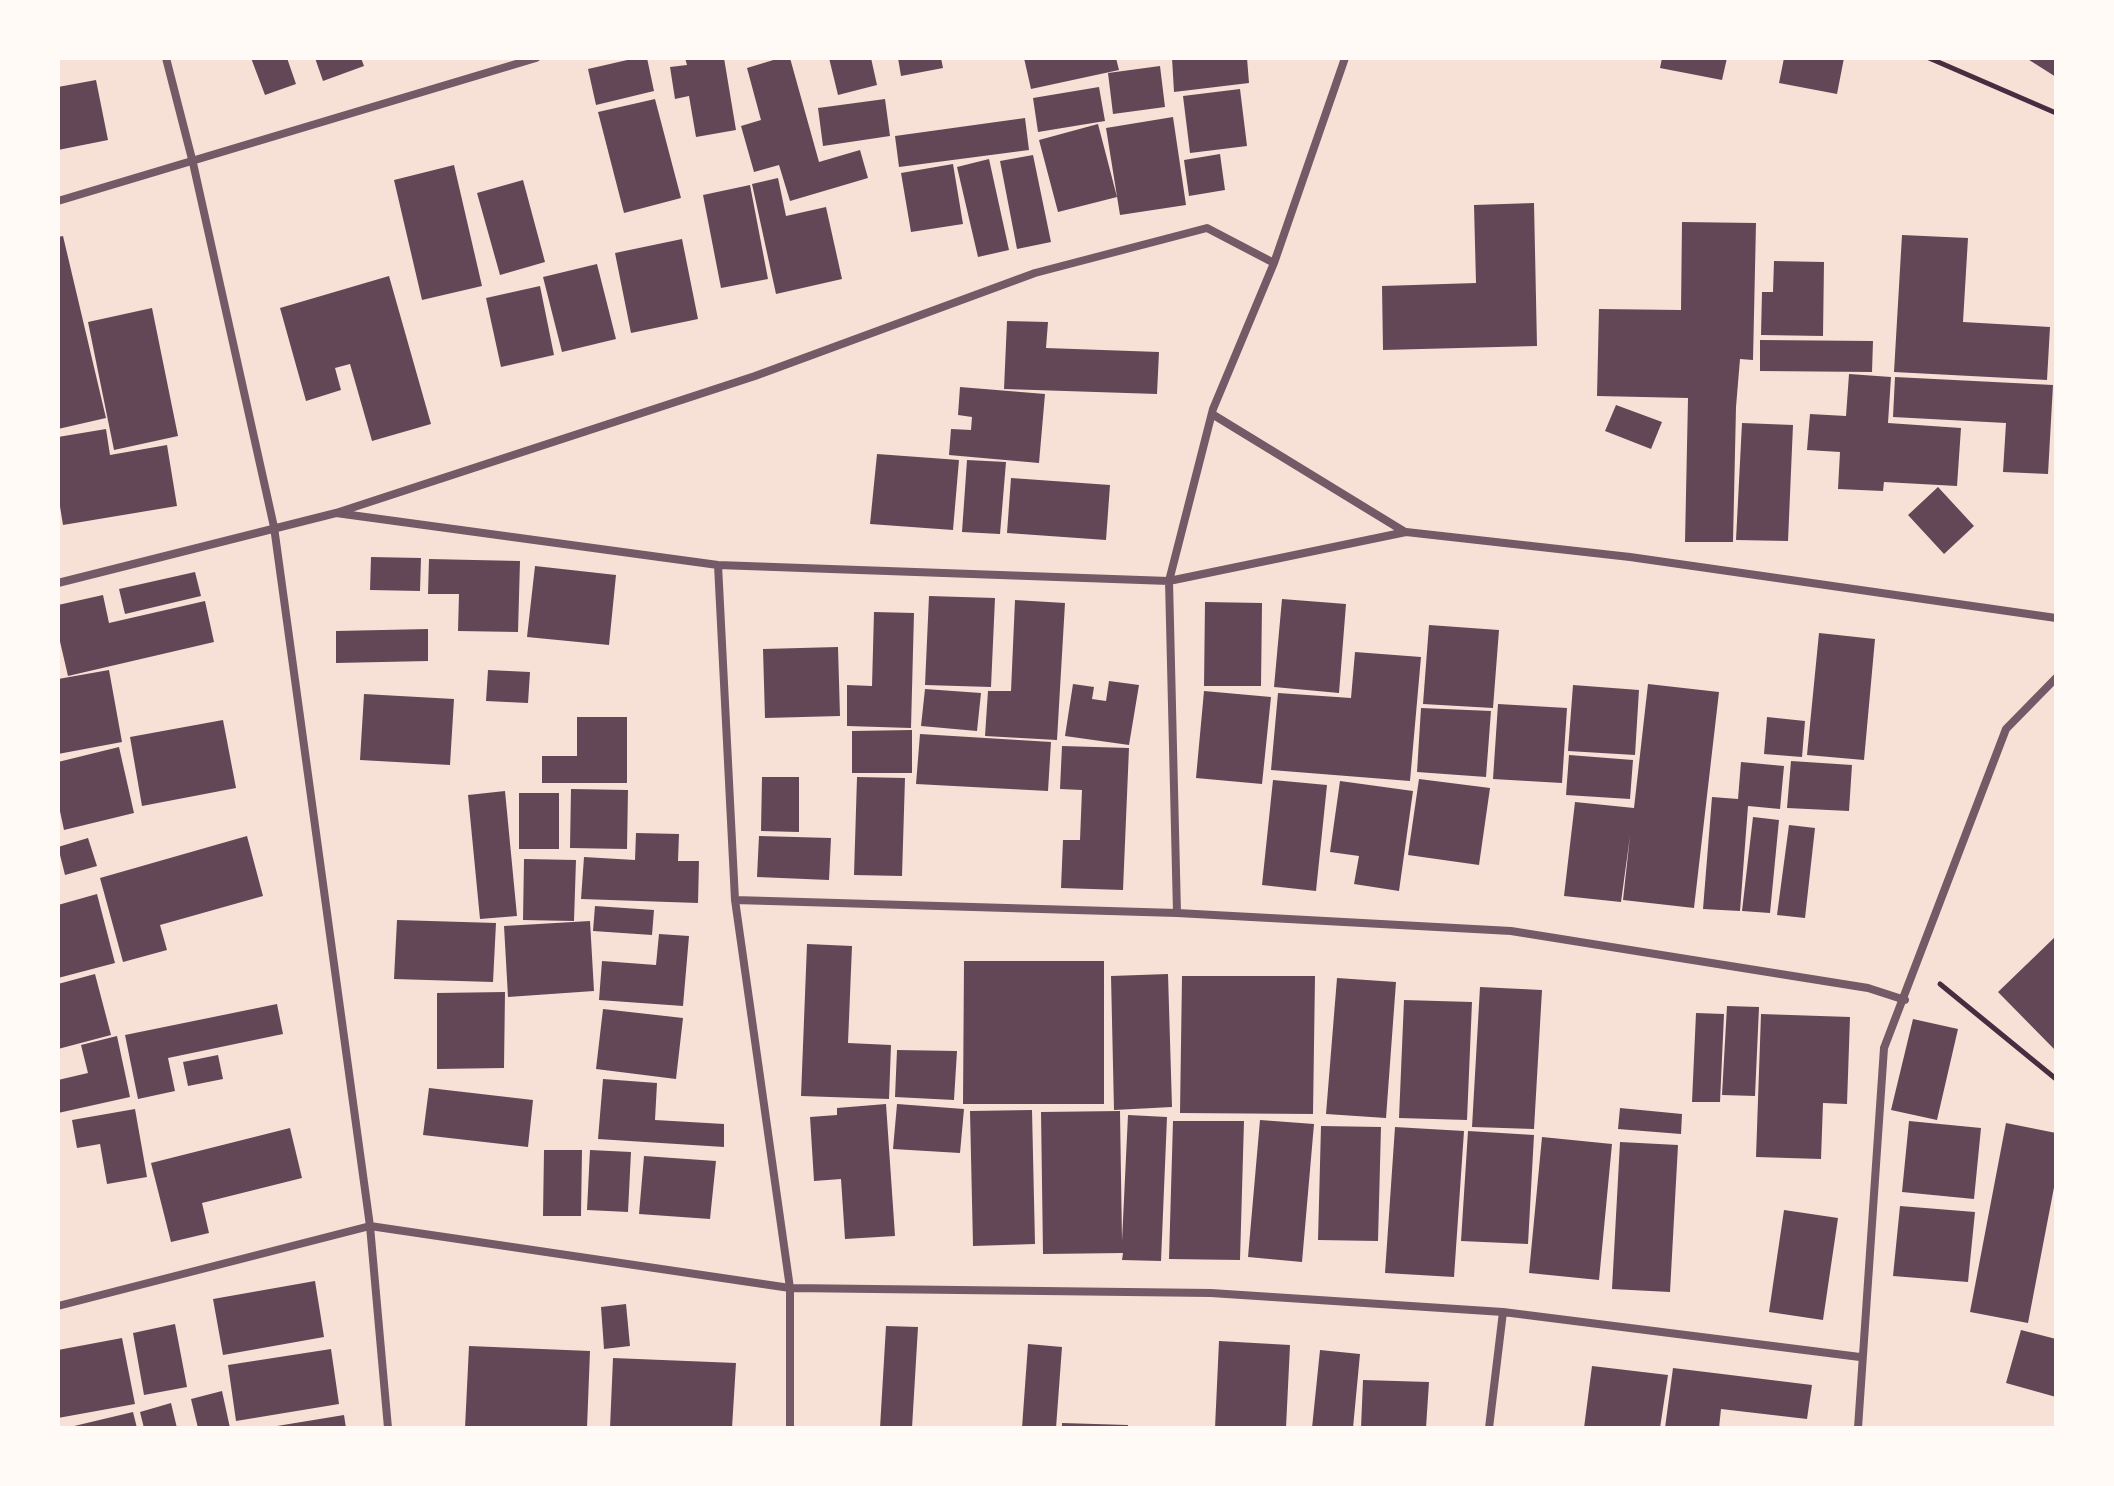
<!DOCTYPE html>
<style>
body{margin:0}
#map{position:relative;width:2114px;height:1486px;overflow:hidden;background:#f7e1d7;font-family:Inter,sans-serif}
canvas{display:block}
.frame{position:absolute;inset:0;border:60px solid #fffaf5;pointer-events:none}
</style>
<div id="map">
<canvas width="2114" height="1486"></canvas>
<div class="frame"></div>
</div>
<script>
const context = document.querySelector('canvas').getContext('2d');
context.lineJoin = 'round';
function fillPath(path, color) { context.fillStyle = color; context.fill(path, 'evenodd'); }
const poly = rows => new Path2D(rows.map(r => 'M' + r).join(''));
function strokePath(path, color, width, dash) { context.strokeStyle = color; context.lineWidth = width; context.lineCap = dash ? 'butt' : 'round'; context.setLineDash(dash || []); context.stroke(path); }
fillPath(poly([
 [251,58,287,58,296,84,265,95],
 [315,58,361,58,364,66,323,81],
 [636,58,647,58,654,91,596,105,588,69],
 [685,58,724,58,736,130,696,137,689,96,675,99,670,67,687,65],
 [780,58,790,58,819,162,860,150,868,178,790,201,779,165,754,172,741,126,761,120,747,68],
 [829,58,871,58,877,85,838,95],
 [898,58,941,58,943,68,901,76],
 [1024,58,1116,58,1119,70,1031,89],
 [1172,58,1247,58,1249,83,1174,92],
 [1662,58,1727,58,1722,80,1660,68],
 [1784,58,1844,58,1837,94,1779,83],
 [2026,58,2056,58,2056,77],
 [1160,66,1165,107,1113,114,1108,73],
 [96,80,108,140,58,150,58,87],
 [1099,87,1105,121,1038,132,1033,98],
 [1240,89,1247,146,1190,153,1183,96],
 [655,99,681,198,624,213,598,112],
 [885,99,890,136,823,146,818,108],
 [1173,117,1186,205,1120,215,1106,128],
 [1025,118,1029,150,899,167,895,136],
 [1098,124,1117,197,1058,212,1039,140],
 [1220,154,1225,190,1189,196,1184,160],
 [1033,155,1051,242,1017,249,1000,161],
 [989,159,1009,250,978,257,957,167],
 [953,164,963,224,911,232,901,173],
 [454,165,482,286,422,300,394,180],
 [778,178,786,216,826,207,842,279,776,294,752,184],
 [523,180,545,262,500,275,477,193],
 [750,185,768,279,721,288,703,195],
 [1534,203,1537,346,1383,350,1382,286,1476,283,1474,205],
 [1682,222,1756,223,1753,360,1740,359,1736,407,1733,542,1685,542,1688,398,1597,396,1599,309,1681,310],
 [1902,235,1968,238,1963,322,2050,327,2047,380,1894,372],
 [63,236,106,418,58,429,58,237],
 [682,239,698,319,631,333,615,253],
 [1774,261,1824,262,1823,336,1761,335,1762,292,1773,292],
 [597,264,616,339,562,352,543,277],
 [389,276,431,424,372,441,350,364,335,368,341,390,306,401,280,308],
 [540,286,554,355,501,367,486,298],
 [152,308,178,436,114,450,88,322],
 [1007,321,1048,322,1046,348,1159,352,1157,394,1004,389],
 [1760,340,1873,341,1872,372,1760,371],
 [1849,374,1891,377,1888,423,1961,428,1957,486,1884,482,1883,491,1838,489,1840,452,1807,450,1810,414,1846,416],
 [1895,377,2053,385,2048,474,2003,472,2006,423,1893,417],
 [960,387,1045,394,1039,463,949,455,951,429,971,430,972,417,958,415],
 [1616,405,1662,422,1651,449,1605,431],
 [1742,423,1793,425,1788,541,1736,540],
 [106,429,110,455,167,445,177,506,63,525,58,494,58,437],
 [877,454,959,460,953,530,870,524],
 [967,460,1006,462,1000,534,962,532],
 [1011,478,1110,485,1106,540,1007,533],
 [1938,487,1974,526,1944,554,1908,515],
 [371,557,421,558,420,591,370,590],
 [429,559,520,561,518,632,458,631,459,594,428,594],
 [535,566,616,575,609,645,527,637],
 [195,572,201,596,125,614,119,589],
 [103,595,109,623,205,601,214,642,68,676,58,633,58,605],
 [929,596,995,598,991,687,925,685],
 [1282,599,1346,604,1339,693,1274,687],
 [1015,600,1065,603,1057,740,985,736,988,691,1011,691],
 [1205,602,1262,603,1261,686,1204,686],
 [874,612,914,613,911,728,847,726,847,685,872,686],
 [1429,625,1499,630,1493,708,1423,704],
 [428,629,428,661,336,663,336,631],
 [1819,633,1875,639,1864,760,1807,755],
 [838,647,840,716,765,718,763,649],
 [1355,652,1421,657,1410,781,1271,770,1278,693,1351,698],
 [109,670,122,742,58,754,58,679],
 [488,670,530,672,528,703,486,701],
 [1109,681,1139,685,1129,745,1065,736,1073,684,1094,687,1092,699,1106,701],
 [1648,684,1719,692,1694,908,1623,900,1630,836,1621,902,1564,896,1575,802,1634,808],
 [1573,685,1639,690,1635,755,1568,751],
 [925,689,981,693,977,731,921,726],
 [1204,691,1271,697,1262,784,1196,778],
 [364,694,454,699,450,765,360,760],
 [1498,704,1567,708,1562,783,1493,779],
 [1421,708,1491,711,1486,777,1417,772],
 [577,717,627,717,627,783,542,783,542,756,577,756],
 [1767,717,1805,721,1802,757,1764,754],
 [223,720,236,788,142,806,130,737],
 [912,730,912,773,852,773,852,731],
 [920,734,1051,742,1048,791,916,784],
 [1062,746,1129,748,1123,890,1061,888,1063,840,1080,840,1082,790,1060,789],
 [119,747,134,813,64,830,58,802,58,762],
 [1569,755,1633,760,1630,799,1566,795],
 [1791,761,1852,765,1849,811,1787,808],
 [1741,762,1784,766,1780,809,1748,806,1740,911,1703,909,1712,797,1738,799],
 [762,777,799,777,799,832,761,831],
 [857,777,905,778,902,876,854,875],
 [1419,779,1490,788,1479,865,1408,855],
 [1273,780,1327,785,1316,891,1262,885],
 [1340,781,1413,791,1399,891,1354,884,1359,856,1330,852],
 [571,789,628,790,627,849,570,848],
 [505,791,517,916,480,919,468,795],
 [519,793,559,793,559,849,519,849],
 [1753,817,1779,820,1770,913,1742,911],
 [1789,825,1815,828,1805,918,1777,915],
 [636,833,679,834,678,861,699,861,698,903,581,899,584,857,635,860],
 [247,836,263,896,160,925,167,950,123,962,100,878],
 [759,836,831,838,829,880,757,877],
 [88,838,97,866,65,875,58,847],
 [524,859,576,860,574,921,523,920],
 [97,894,115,963,58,978,58,905],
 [595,906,654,910,652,935,593,931],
 [397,920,496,923,493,982,394,979],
 [590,921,594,991,508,997,504,926],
 [659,934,689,936,683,1006,599,1000,602,961,656,965],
 [2056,936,2056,1051,1998,992],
 [807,944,852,946,848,1043,891,1045,889,1099,801,1096],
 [964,961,1104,961,1104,1104,963,1104],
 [95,974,111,1035,58,1049,58,984],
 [1168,974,1172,1107,1114,1110,1111,976],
 [1182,976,1315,976,1313,1114,1180,1113],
 [1337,978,1396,982,1386,1118,1326,1114],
 [1480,987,1542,990,1534,1129,1472,1127],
 [505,992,504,1068,437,1069,437,993],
 [1404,1000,1472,1002,1467,1120,1399,1118],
 [277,1004,283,1034,168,1058,175,1091,138,1099,125,1035],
 [1727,1006,1759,1007,1755,1096,1722,1095],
 [603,1009,683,1018,676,1079,596,1069],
 [1696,1013,1724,1014,1720,1102,1692,1102],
 [1761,1014,1850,1017,1847,1104,1823,1103,1821,1159,1756,1157],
 [1913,1019,1958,1029,1937,1120,1891,1110],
 [117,1036,130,1097,58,1113,58,1080,88,1073,81,1045],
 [897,1050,957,1051,954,1100,895,1097],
 [218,1055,223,1079,188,1086,183,1062],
 [603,1079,657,1083,655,1120,724,1124,724,1147,598,1139],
 [429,1088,533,1100,528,1147,423,1135],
 [886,1104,895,1236,845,1239,841,1179,814,1181,810,1117,837,1115,837,1108],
 [897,1104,964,1109,960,1153,893,1149],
 [1620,1108,1682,1114,1681,1134,1618,1129],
 [135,1109,147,1177,107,1184,100,1144,77,1148,72,1120],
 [1032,1110,1035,1244,973,1246,970,1111],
 [1120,1111,1122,1241,1128,1115,1167,1117,1161,1261,1122,1260,1123,1253,1043,1254,1041,1112],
 [1260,1120,1314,1124,1302,1262,1248,1257],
 [1173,1121,1244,1121,1240,1260,1169,1259],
 [1909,1121,1981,1128,1974,1199,1902,1192],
 [2006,1123,2056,1133,2056,1177,2028,1323,1970,1312],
 [1321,1126,1381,1127,1378,1241,1318,1240],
 [1395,1127,1464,1131,1454,1277,1385,1273],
 [290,1128,302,1178,202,1203,209,1233,171,1242,151,1163],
 [1468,1131,1534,1135,1528,1244,1461,1241],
 [1542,1137,1612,1144,1599,1280,1529,1273],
 [1620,1142,1678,1145,1670,1292,1612,1289],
 [544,1150,582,1150,581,1216,543,1216],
 [590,1150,631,1152,628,1212,587,1210],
 [644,1156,716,1161,710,1219,639,1214],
 [1900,1206,1975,1212,1968,1282,1893,1276],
 [1784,1210,1838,1218,1823,1320,1769,1312],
 [315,1281,324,1337,223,1355,213,1299],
 [626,1304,630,1346,604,1349,601,1307],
 [175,1324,187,1387,144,1395,133,1333],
 [886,1326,918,1327,912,1428,880,1428],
 [2021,1330,2056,1339,2056,1397,2006,1383],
 [122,1338,135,1404,58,1418,58,1350],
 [1219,1341,1290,1345,1286,1428,1215,1428],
 [1028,1344,1062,1347,1056,1428,1022,1428],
 [469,1346,590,1351,587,1428,465,1428],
 [331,1349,339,1404,236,1421,228,1365],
 [1320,1350,1360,1354,1353,1428,1312,1428],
 [613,1358,736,1363,732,1428,610,1428],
 [1592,1366,1668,1375,1660,1428,1584,1428],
 [1673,1368,1812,1385,1807,1419,1721,1409,1719,1428,1665,1428],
 [1363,1380,1429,1382,1426,1428,1361,1428],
 [222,1391,230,1428,198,1428,191,1399],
 [171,1403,177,1428,144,1428,140,1412],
 [133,1412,137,1428,71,1428,70,1427],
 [344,1415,346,1428,277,1428,277,1426],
 [1062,1423,1128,1425,1128,1428,1062,1428]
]), '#644757');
strokePath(poly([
 [1929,58,2056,113],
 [1940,984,2056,1079]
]), '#4a2c40', 5);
strokePath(poly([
 [166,58,193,163,274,527,370,1226,388,1428],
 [58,201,536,58],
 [1212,414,1405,532],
 [336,513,718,565,1169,581,1406,532,1630,557,2056,618],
 [718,565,735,900,790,1288,790,1428],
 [58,583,336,513,755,376,1035,273,1207,228,1274,263],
 [735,900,1177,913,1511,931,1868,988,1905,1000],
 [1177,913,1169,581,1213,409,1274,263,1345,58],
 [58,1306,370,1226,790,1288,1211,1293,1503,1312,1860,1357],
 [1489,1428,1503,1312],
 [1858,1428,1884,1048,2006,729,2056,678]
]), '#755966', 8);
</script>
